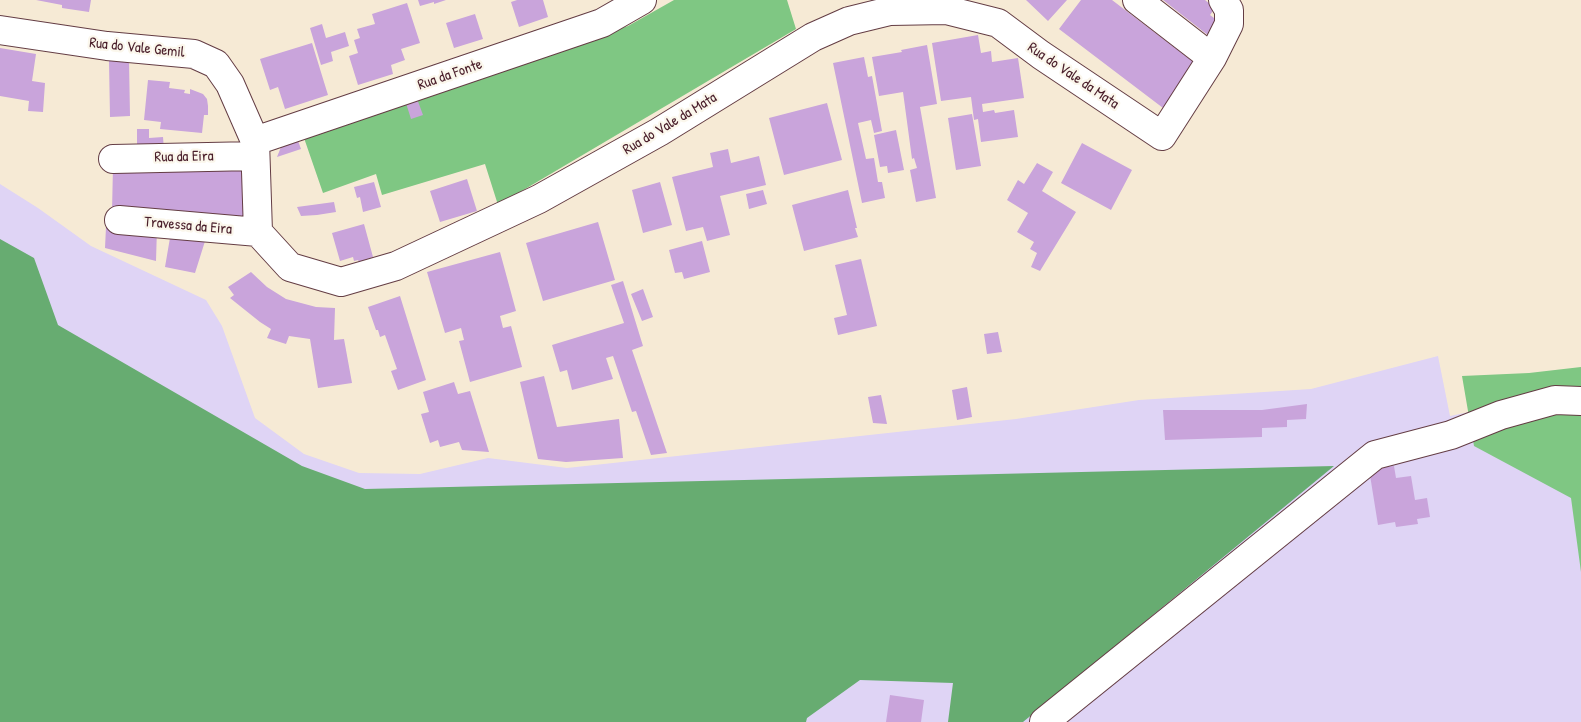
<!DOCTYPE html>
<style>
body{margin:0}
canvas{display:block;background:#f6ead5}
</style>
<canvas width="1581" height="722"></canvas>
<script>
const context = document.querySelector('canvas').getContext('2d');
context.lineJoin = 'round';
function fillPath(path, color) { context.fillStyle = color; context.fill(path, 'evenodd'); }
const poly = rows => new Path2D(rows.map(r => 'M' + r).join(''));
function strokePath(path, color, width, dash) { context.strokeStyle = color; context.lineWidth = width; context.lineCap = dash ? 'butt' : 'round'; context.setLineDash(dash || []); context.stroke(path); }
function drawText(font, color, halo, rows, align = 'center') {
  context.font = font + ' "Patrick Hand",sans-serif'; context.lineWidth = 4.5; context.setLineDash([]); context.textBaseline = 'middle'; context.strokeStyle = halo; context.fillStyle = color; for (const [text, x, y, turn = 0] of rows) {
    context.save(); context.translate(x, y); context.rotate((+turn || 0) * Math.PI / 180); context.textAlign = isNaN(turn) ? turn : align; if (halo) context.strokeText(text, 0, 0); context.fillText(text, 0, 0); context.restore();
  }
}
fillPath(poly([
 [0,184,38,208,91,246,206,300,222,326,255,418,304,454,359,473,420,474,488,458,567,468,1016,419,1139,400,1311,389,1438,356,1450,416,1498,406,1581,394,1581,722,0,722]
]), '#dfd4f5');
fillPath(poly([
 [674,0,787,0,796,29,498,205,485,164,382,195,376,174,323,193,304,138,463,81,628,26],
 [1581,367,1581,572,1571,498,1474,446,1462,376,1529,373]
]), '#7fc783');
fillPath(poly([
 [0,239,34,258,58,325,302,466,365,489,1334,466,1023,722,948,722,953,683,860,680,807,718,806,722,0,722]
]), '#67ac71');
fillPath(poly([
 [36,0,91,0,89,12,62,8,62,5],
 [418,0,446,0,434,4,434,2,420,6],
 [517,0,543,0,548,17,519,27,511,2],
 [1026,0,1067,0,1048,21],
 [1081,0,1112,0,1200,67,1167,111,1059,29],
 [1163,0,1205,0,1215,8,1210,15,1218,21,1209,36],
 [407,3,420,43,401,49,405,60,391,65,393,74,358,85,349,56,358,53,354,40,360,38,357,29,375,24,372,14],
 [475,14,483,39,454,48,446,23],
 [322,24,326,38,345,32,349,46,331,52,333,61,321,65,310,28],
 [978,35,981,53,991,51,992,62,1018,58,1024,98,982,104,983,112,994,110,995,113,1014,110,1018,137,981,142,978,119,974,120,971,97,941,101,932,43],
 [312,43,328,95,285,109,278,87,270,90,260,59],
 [927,45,937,104,920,107,936,198,916,202,910,170,917,168,914,158,912,159,903,92,879,96,872,57,902,52,901,50],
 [0,48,36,54,32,81,45,83,43,112,28,111,29,101,0,96],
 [864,57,868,77,872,76,882,131,874,133,871,120,858,123,866,159,874,158,878,182,882,182,885,198,862,203,833,63],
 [129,60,130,116,110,117,109,61],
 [148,80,170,82,169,88,185,90,184,93,190,94,190,89,203,94,207,99,208,106,208,115,204,115,202,133,160,129,161,122,144,120],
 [416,96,423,115,411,119,405,100],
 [827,103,842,160,784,175,769,118],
 [972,114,981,166,956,170,948,118],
 [137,129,149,129,149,138,163,137,164,149,137,149],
 [896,130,904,170,888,173,887,166,880,167,874,135],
 [297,138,301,149,277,157,283,142],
 [1082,143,1132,170,1111,210,1061,183],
 [728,149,731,163,759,156,766,185,720,196,730,235,707,241,703,227,686,231,672,177,713,167,710,153],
 [1037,163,1053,172,1042,191,1076,212,1040,271,1031,267,1037,253,1030,249,1034,242,1017,232,1028,213,1007,200,1018,180,1024,184],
 [113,166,247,168,246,223,112,212],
 [467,179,477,211,440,222,430,191],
 [374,182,381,207,363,212,360,197,357,198,354,187],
 [660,182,672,225,643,233,632,190],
 [763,190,767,204,749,209,746,194],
 [848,190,857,228,855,228,858,237,804,251,792,205],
 [334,202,336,212,317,215,301,216,297,207],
 [598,222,615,280,543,301,526,243],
 [364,224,373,257,359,262,358,260,354,261,353,257,340,261,332,233],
 [106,227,157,228,156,261,105,248],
 [171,232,206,238,195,273,165,267],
 [702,241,710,272,684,279,682,272,675,273,669,250],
 [500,252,516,311,500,316,503,328,511,326,522,367,470,382,459,341,464,340,461,328,445,333,427,272],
 [861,259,877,326,838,335,834,318,847,315,835,265],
 [251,272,267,287,286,299,316,307,335,308,334,340,344,339,352,383,318,388,310,339,289,336,286,344,267,338,271,329,260,322,230,298,234,295,228,287],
 [623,281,643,346,632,350,667,453,651,455,636,411,632,412,613,356,606,358,613,379,572,390,567,370,560,372,552,345,624,323,611,285],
 [643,289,653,317,642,321,631,294],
 [400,296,426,380,398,390,391,371,397,369,385,335,380,337,378,330,376,330,368,307],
 [998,332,1002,352,987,354,984,334],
 [544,376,557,427,619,419,623,458,566,462,538,459,520,382],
 [454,382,458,394,470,391,489,452,462,450,459,442,440,447,438,440,430,443,421,414,429,412,423,392],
 [967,387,972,417,957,420,952,390],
 [881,395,887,424,873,423,868,397],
 [1307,404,1306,419,1287,420,1287,427,1262,428,1262,437,1165,440,1163,410,1262,410],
 [1394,466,1396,478,1411,476,1415,500,1427,498,1430,517,1417,519,1418,524,1396,527,1395,522,1378,525,1369,469],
 [890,695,924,700,921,722,886,722]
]), '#c9a4db');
const minor = poly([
 [0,30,107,46,194,54,216,64,230,84,255,141,258,232,290,267,341,282,396,266,539,199,659,132,813,37,849,21,890,11,946,10,998,23,1041,55,1162,136,1212,58,1137,0],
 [1212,58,1229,24,1229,10,1223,0],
 [255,141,602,23,642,0],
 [113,159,255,156],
 [119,220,258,232],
 [1044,722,1375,455,1451,435,1501,415,1555,400,1581,401]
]);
strokePath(minor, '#643d44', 30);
strokePath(minor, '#fff', 28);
drawText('15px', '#4a1f2b', '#fbf7ec', [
 ["Rua do Vale Gemil",137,48,6],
 ["Rua da Fonte",450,75,-19],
 ["Rua do Vale da Mata",1073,76,34],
 ["Rua do Vale da Mata",670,124,-31],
 ["Rua da Eira",184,157,-1],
 ["Travessa da Eira",188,226,5]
]);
</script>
